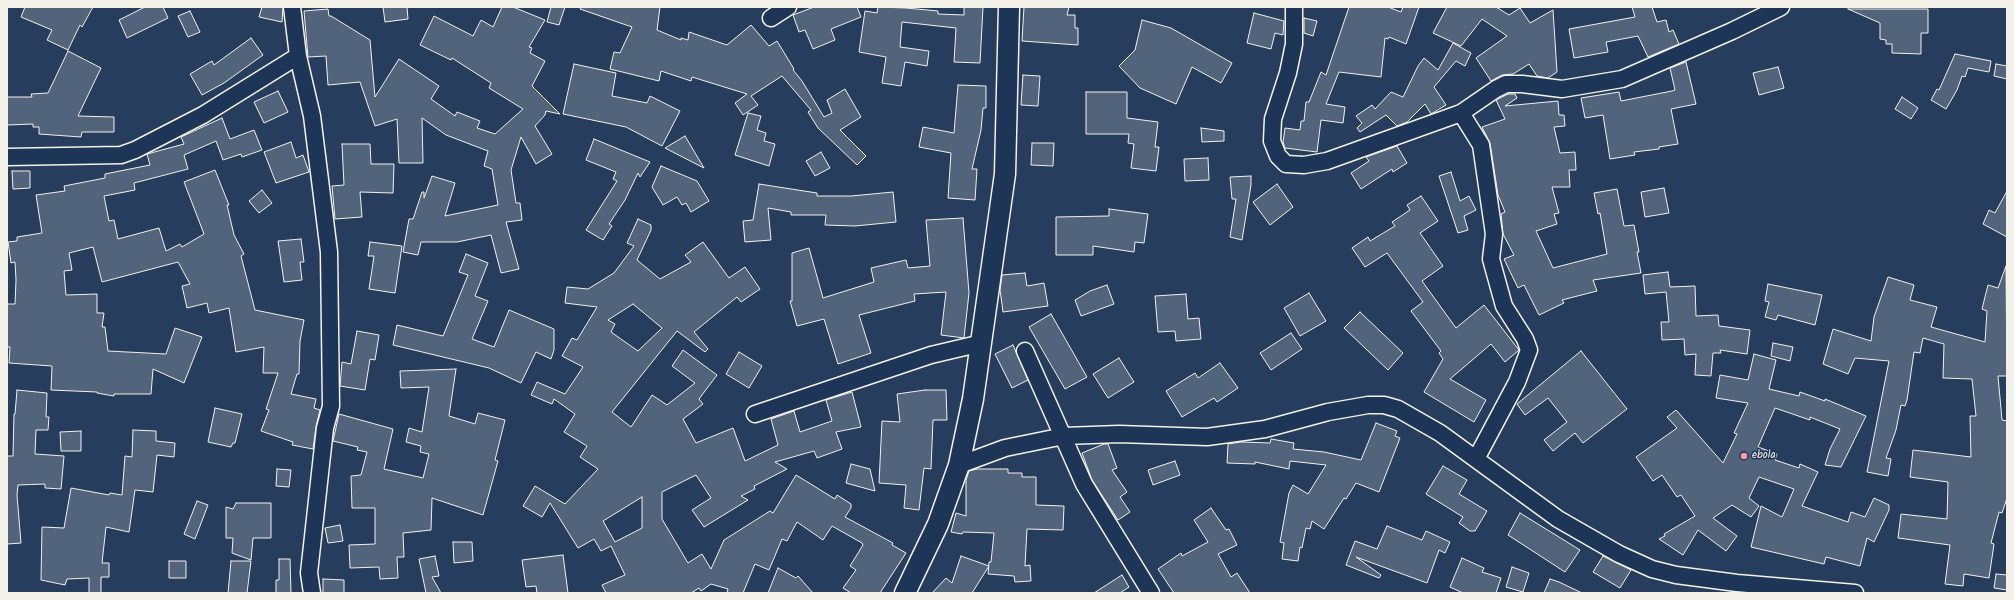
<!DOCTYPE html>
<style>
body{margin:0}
#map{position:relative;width:2014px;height:600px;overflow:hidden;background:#263d5d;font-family:Kalam,sans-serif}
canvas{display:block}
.frame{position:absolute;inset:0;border:8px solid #f4f1e8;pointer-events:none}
</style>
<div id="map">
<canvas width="2014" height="600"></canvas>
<div class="frame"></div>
</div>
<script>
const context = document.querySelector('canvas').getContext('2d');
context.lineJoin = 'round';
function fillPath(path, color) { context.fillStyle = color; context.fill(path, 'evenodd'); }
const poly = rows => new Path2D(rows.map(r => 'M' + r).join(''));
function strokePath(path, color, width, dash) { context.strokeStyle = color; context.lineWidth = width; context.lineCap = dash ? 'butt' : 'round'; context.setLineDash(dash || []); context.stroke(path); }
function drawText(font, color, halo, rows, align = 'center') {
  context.font = font + ' Kalam,sans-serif'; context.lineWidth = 3; context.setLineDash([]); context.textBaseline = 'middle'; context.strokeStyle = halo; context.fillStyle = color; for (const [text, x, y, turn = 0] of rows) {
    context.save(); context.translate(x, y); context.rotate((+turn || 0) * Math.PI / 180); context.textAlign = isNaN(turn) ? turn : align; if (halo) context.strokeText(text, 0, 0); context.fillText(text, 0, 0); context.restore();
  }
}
const building = poly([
 [25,7,93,7,82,27,80,25,68,50,47,40,52,30,21,17,25,7],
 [145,7,163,7,168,18,127,38,119,20,145,7],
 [262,7,283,7,282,22,259,17,262,7],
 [383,7,407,7,408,19,385,22,383,7],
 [502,7,513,7,545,20,529,47,532,48,530,53,545,61,532,86,560,114,546,111,545,115,535,126,552,154,536,164,521,137,511,170,516,203,520,203,522,220,506,222,519,269,501,273,491,235,457,242,421,242,418,255,403,252,409,219,413,219,422,192,424,192,424,198,432,176,455,183,445,216,498,205,492,169,484,166,488,151,446,135,422,118,423,163,399,163,397,119,375,126,360,82,328,85,326,56,308,57,304,11,328,9,329,16,331,16,370,40,375,97,399,59,439,86,431,99,455,116,457,112,480,121,477,128,495,134,523,109,489,88,491,83,452,58,451,60,420,45,434,16,473,36,481,20,493,27,502,7],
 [551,7,565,7,559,25,547,22,551,7],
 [581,7,660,7,657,30,681,40,681,38,688,40,689,32,727,45,751,25,769,46,777,41,794,69,793,70,802,81,824,117,832,113,827,100,845,89,861,117,840,130,866,156,857,165,818,128,808,112,811,110,782,76,751,96,758,105,743,115,735,103,747,94,692,77,691,81,661,71,659,81,610,69,614,52,620,53,632,27,580,9,581,7],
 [814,7,857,7,861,17,831,29,835,40,813,49,805,30,799,32,793,15,814,7],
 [878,7,906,8,938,11,938,14,964,15,964,7,983,7,980,63,954,62,956,28,902,22,900,47,929,51,927,66,905,62,901,86,882,83,886,57,859,52,865,11,877,13,878,7],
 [1024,7,1069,7,1067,15,1075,15,1075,28,1078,28,1078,45,1022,41,1024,7],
 [1349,7,1388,7,1401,12,1403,7,1419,7,1406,44,1389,37,1388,39,1385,38,1381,77,1339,72,1326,104,1345,107,1343,123,1321,120,1317,152,1285,148,1283,142,1285,128,1300,130,1301,121,1304,121,1306,102,1309,102,1321,72,1326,75,1349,7],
 [1447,7,1496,7,1509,15,1520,8,1530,23,1553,10,1557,72,1548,78,1537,76,1529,64,1513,74,1502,75,1491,81,1476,58,1507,36,1482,19,1461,46,1433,33,1447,7],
 [1632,7,1652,7,1657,22,1666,20,1669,32,1673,30,1679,44,1648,57,1638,36,1606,42,1608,52,1574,58,1569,29,1635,17,1632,7],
 [1848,9,1928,9,1928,33,1921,33,1921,54,1892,53,1892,44,1886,44,1886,40,1880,39,1880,23,1848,9],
 [190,11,200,32,188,37,178,16,190,11],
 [1254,13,1284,21,1283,35,1275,33,1271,49,1247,43,1254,13],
 [1304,18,1317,21,1313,36,1304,33,1304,18],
 [1142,20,1171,28,1232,63,1221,83,1192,67,1176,104,1140,88,1119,66,1135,50,1142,20],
 [251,38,263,55,224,83,202,95,190,74,212,61,214,65,251,38],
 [1453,43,1471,53,1465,66,1456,61,1434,87,1446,105,1431,114,1425,104,1407,122,1397,126,1386,115,1360,132,1357,128,1362,123,1356,116,1372,105,1375,109,1391,92,1403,97,1418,66,1424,58,1438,70,1453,43],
 [68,51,101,68,78,116,114,117,114,132,82,132,81,137,39,134,39,127,33,127,33,124,7,125,7,97,32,97,31,94,48,93,68,51],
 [1955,54,1991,61,1989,72,1968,68,1965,77,1962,76,1957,90,1946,109,1931,100,1937,89,1939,90,1955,54],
 [1686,62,1696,104,1671,109,1678,144,1659,147,1659,149,1634,152,1635,155,1610,159,1603,115,1585,118,1581,98,1619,92,1621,101,1672,91,1675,90,1670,68,1686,62],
 [574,64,616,73,612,96,647,103,650,96,680,111,662,146,626,127,563,114,574,64],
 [1996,64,2007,66,2007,79,1994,76,1996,64],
 [1778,67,1784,88,1759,95,1753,73,1778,67],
 [1023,75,1040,76,1038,106,1021,105,1023,75],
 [958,85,986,86,986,108,983,108,981,130,972,169,977,169,975,200,948,198,951,153,919,147,923,127,954,133,958,85],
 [278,91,288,112,264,123,254,102,278,91],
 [1086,92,1127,92,1127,118,1158,122,1155,147,1159,147,1156,171,1131,168,1134,144,1128,143,1129,134,1086,134,1086,92],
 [1508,94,1515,94,1517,98,1505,106,1558,101,1559,115,1564,115,1565,126,1554,127,1560,153,1575,152,1576,170,1569,170,1570,187,1552,187,1559,213,1554,214,1557,224,1536,231,1553,268,1607,254,1600,213,1598,214,1594,193,1617,189,1624,226,1634,225,1639,252,1637,252,1641,273,1593,280,1597,291,1562,300,1564,303,1539,315,1524,285,1518,288,1504,259,1514,255,1503,234,1501,214,1505,212,1498,195,1490,143,1482,127,1505,119,1496,100,1508,94],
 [1902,97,1918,108,1911,119,1895,109,1902,97],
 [748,113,761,116,757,130,766,133,764,141,775,144,769,166,735,155,748,113],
 [222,118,230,139,254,130,262,150,242,157,241,154,223,160,216,141,184,155,188,169,134,183,135,190,104,196,109,221,114,220,118,239,159,228,166,251,180,244,182,247,204,234,184,182,215,170,229,205,227,205,234,235,244,254,241,256,255,310,304,320,300,341,299,374,297,374,291,394,316,399,314,408,320,410,316,427,313,449,292,445,293,442,261,431,269,410,266,409,278,373,263,373,264,347,236,352,229,308,209,313,207,303,187,308,182,286,190,284,178,262,102,282,93,247,69,253,72,270,64,271,66,295,97,294,97,313,104,313,102,327,105,327,108,351,166,354,175,328,202,337,184,383,153,369,151,394,114,394,114,396,97,393,97,392,51,390,52,366,9,363,10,347,7,347,7,304,15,304,16,280,15,262,11,263,8,242,17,241,17,237,42,233,36,195,65,191,64,186,105,178,105,174,150,165,147,154,184,144,181,137,222,118],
 [1201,128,1224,131,1224,141,1202,142,1201,128],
 [685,136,704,168,665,148,685,136],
 [594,139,650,162,640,177,638,173,625,200,609,224,612,226,603,240,586,230,617,181,613,179,616,172,586,160,594,139],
 [291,142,296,158,303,155,309,172,276,183,264,152,291,142],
 [1032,143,1054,143,1053,166,1031,165,1032,143],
 [342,144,370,144,371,164,394,164,393,193,360,192,362,217,335,219,332,186,344,185,342,144],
 [1397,146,1407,163,1393,172,1392,169,1361,189,1351,173,1369,161,1366,157,1397,146],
 [821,152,830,168,815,176,806,161,821,152],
 [1208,158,1209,180,1185,181,1184,159,1208,158],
 [661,166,697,181,709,201,691,212,686,203,682,205,677,197,663,205,652,187,661,166],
 [12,171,30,171,30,188,13,189,12,171],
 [1451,172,1460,201,1469,196,1476,210,1464,216,1468,230,1458,233,1439,176,1451,172],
 [1251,176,1251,185,1242,240,1230,237,1236,199,1232,199,1230,177,1251,176],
 [759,184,817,193,817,196,851,196,893,192,896,222,855,226,825,225,826,215,791,215,791,212,768,208,771,240,745,242,743,221,753,220,759,184],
 [1277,184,1293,207,1270,225,1253,202,1277,184],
 [1664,188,1669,213,1645,217,1641,192,1664,188],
 [262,190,272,203,259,213,249,201,262,190],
 [2007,191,2007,237,1983,224,1989,210,1995,213,2007,191],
 [1421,196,1438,221,1420,233,1443,266,1422,281,1456,328,1484,305,1519,350,1505,362,1491,344,1450,379,1486,400,1474,422,1424,392,1443,359,1439,353,1441,351,1411,311,1423,302,1387,253,1365,267,1352,248,1368,237,1370,241,1395,226,1392,222,1410,210,1407,205,1421,196],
 [1109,209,1148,214,1144,243,1135,242,1134,252,1093,246,1093,255,1056,255,1056,217,1109,216,1109,209],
 [963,218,969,293,964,338,941,335,946,292,914,294,915,301,859,315,871,353,838,364,824,319,797,326,790,301,792,301,792,253,809,248,823,298,874,282,871,268,906,260,908,268,930,266,926,220,963,218],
 [638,219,651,225,651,230,637,260,660,279,691,262,685,255,703,242,729,278,745,267,760,289,741,302,737,297,694,332,708,349,705,352,677,331,612,412,631,427,652,395,667,405,695,383,672,366,683,350,717,375,699,399,703,404,683,419,696,443,733,428,745,461,778,445,771,419,794,411,800,432,832,421,826,400,852,392,861,427,836,432,842,449,817,458,814,451,775,462,787,469,754,486,755,489,741,496,748,500,704,527,692,510,711,498,696,475,662,492,662,519,688,563,702,554,711,569,724,540,770,511,773,513,796,475,835,499,837,495,851,504,851,508,845,517,893,543,892,545,906,553,880,593,851,593,843,588,856,570,850,566,863,545,862,543,832,526,823,540,797,522,787,541,782,539,769,570,755,564,743,593,727,593,728,589,711,584,701,591,699,588,691,593,606,593,602,585,625,575,611,546,601,551,594,539,578,548,550,503,542,517,523,506,535,486,565,504,598,469,580,457,587,446,564,432,575,414,554,399,552,404,531,395,537,382,565,394,583,367,562,356,572,338,577,340,597,307,565,303,567,287,588,289,614,273,634,246,627,243,638,219],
 [633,304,662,328,638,351,611,332,615,324,608,320,633,304],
 [642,497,642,528,615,542,603,521,642,497],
 [301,239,304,262,300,262,302,280,284,282,278,241,301,239],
 [370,242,402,246,395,293,369,289,374,256,368,256,370,242],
 [466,254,488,263,475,296,488,301,472,339,494,347,509,310,554,329,554,350,551,359,536,352,521,383,489,368,393,345,397,325,443,336,468,275,459,272,466,254],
 [2006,266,2007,376,1998,376,2002,420,2007,421,2007,498,2002,513,1999,512,1991,543,1994,544,1989,578,1964,574,1963,586,1945,584,1950,545,1898,538,1901,514,1947,519,1948,482,1910,477,1913,450,1971,457,1970,416,1976,416,1972,379,1943,378,1944,344,1923,338,1920,353,1914,352,1907,400,1905,406,1901,405,1896,430,1886,458,1891,459,1888,476,1867,472,1889,361,1855,358,1848,374,1823,364,1833,329,1871,341,1874,317,1888,277,1914,285,1910,300,1937,307,1931,327,1985,342,1987,311,1982,309,1988,285,1998,288,2006,266],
 [1668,272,1670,287,1695,286,1696,316,1718,315,1719,326,1750,330,1747,354,1720,350,1721,353,1713,353,1711,376,1695,375,1696,354,1685,355,1684,339,1662,340,1661,322,1669,322,1666,292,1645,294,1643,275,1668,272],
 [1025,273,1027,286,1044,283,1048,306,1003,312,1000,290,1002,275,1025,273],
 [1768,284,1822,295,1815,325,1778,315,1776,320,1765,317,1769,302,1765,301,1768,284],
 [1107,285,1114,304,1081,316,1075,300,1090,291,1107,285],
 [1309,293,1326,321,1300,336,1284,308,1309,293],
 [1186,294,1188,319,1199,318,1201,339,1176,341,1175,331,1158,332,1155,296,1186,294],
 [1360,312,1403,353,1388,370,1344,328,1360,312],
 [1051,314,1087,377,1065,389,1029,327,1051,314],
 [357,331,379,335,375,360,370,359,365,390,340,386,342,362,351,364,357,331],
 [1291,333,1302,349,1271,370,1260,353,1291,333],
 [1773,343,1793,347,1790,361,1771,356,1773,343],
 [1013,345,1028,380,1012,388,995,354,1013,345],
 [1581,351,1627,409,1583,443,1575,433,1553,451,1544,440,1567,422,1548,398,1525,415,1517,404,1581,351],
 [739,352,762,366,749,388,726,374,739,352],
 [1754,354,1776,360,1769,389,1799,396,1800,392,1825,401,1825,399,1866,416,1841,467,1825,465,1830,449,1840,429,1810,417,1810,420,1775,408,1758,447,1777,454,1775,460,1799,468,1800,464,1818,472,1802,506,1848,522,1851,512,1865,517,1874,498,1889,505,1889,510,1874,542,1867,538,1860,566,1826,557,1824,564,1751,547,1761,506,1782,517,1794,489,1759,477,1749,498,1759,506,1751,517,1732,505,1713,518,1737,536,1726,551,1698,530,1683,555,1659,539,1665,536,1664,534,1695,516,1681,495,1677,497,1662,475,1653,481,1636,457,1677,428,1667,417,1676,410,1723,463,1737,434,1734,433,1748,403,1716,398,1720,375,1748,380,1754,354],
 [1119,358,1134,382,1108,398,1093,374,1119,358],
 [1220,363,1238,388,1217,402,1214,398,1182,417,1166,391,1195,373,1198,378,1220,363],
 [456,369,449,416,475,424,478,413,505,420,495,460,498,461,483,515,432,498,431,530,403,533,404,557,397,557,398,578,380,579,379,567,350,568,349,545,375,544,375,508,352,508,351,476,361,475,367,452,357,450,358,447,333,441,339,414,393,429,384,469,423,478,429,454,420,452,421,446,406,442,409,428,422,432,429,387,401,388,400,371,456,369],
 [17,390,47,393,46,417,49,417,48,430,36,430,35,454,64,456,61,489,45,488,45,484,18,485,17,495,21,543,7,544,7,456,13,456,14,414,15,414,17,390],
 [925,390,946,390,947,420,933,420,931,469,924,468,919,510,904,508,906,485,879,483,882,421,900,422,897,394,925,390],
 [215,408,242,414,235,443,233,443,231,447,208,442,215,408],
 [1376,423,1397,431,1395,436,1400,438,1379,492,1356,483,1346,499,1344,498,1324,529,1312,521,1310,529,1306,528,1302,548,1300,547,1298,561,1282,559,1284,543,1280,542,1289,493,1293,485,1308,494,1326,465,1290,461,1289,469,1255,462,1255,464,1227,463,1228,444,1241,442,1270,443,1271,439,1294,443,1293,449,1324,452,1361,460,1376,423],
 [133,430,156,431,156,441,175,443,174,457,157,455,153,492,135,490,129,532,106,527,102,563,109,563,109,577,101,577,101,593,89,593,89,578,67,579,65,585,41,580,42,527,64,528,71,488,109,495,110,493,122,495,125,456,132,457,133,430],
 [81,431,81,451,61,451,60,432,81,431],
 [1104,444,1108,444,1117,468,1112,470,1127,492,1120,497,1130,512,1118,520,1092,480,1082,453,1104,444],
 [1175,461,1180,475,1153,485,1148,470,1175,461],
 [851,464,870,469,875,491,846,483,851,464],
 [1443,466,1467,480,1459,494,1487,511,1475,531,1470,531,1459,523,1463,517,1426,494,1443,466],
 [277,469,291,470,289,487,276,486,277,469],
 [977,469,1008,469,1008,473,1022,473,1022,477,1036,477,1036,505,1064,506,1063,530,1027,529,1025,566,1030,565,1031,581,1015,582,1014,576,988,574,989,562,991,562,994,533,963,532,962,534,951,532,956,513,966,516,966,480,969,471,977,469],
 [197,501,208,505,195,539,184,534,197,501],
 [236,503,271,503,271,538,253,538,251,560,232,553,233,538,226,538,226,507,233,509,236,503],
 [1211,508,1226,530,1229,529,1237,545,1218,554,1231,577,1237,573,1250,593,1174,593,1158,569,1181,553,1182,556,1208,542,1194,520,1211,508],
 [1520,513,1580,550,1565,572,1508,535,1520,513],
 [340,525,343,541,328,543,325,528,340,525],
 [1387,526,1422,540,1426,531,1450,542,1445,553,1439,550,1427,583,1356,557,1381,575,1379,578,1346,565,1355,541,1377,549,1387,526],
 [453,542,472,542,473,561,454,563,453,542],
 [563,555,568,593,537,593,536,586,526,587,522,560,563,555],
 [435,556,439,576,432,577,441,593,426,593,419,559,435,556],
 [961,556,989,566,972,593,932,593,946,578,952,583,961,556],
 [1603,556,1631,570,1620,588,1593,572,1603,556],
 [1462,558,1484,568,1482,572,1501,578,1496,593,1463,593,1450,587,1462,558],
 [279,559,290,559,291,593,276,593,276,580,279,580,279,559],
 [169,561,186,561,186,578,169,578,169,561],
 [231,561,251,561,247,593,228,593,231,561],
 [1512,567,1529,573,1523,592,1506,587,1512,567],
 [778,568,796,578,798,576,813,593,768,593,778,568],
 [1996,574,2007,575,2007,590,1994,588,1996,574],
 [1122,575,1129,587,1120,593,1094,593,1122,575],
 [323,579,344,580,344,593,323,593,323,579],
 [1550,579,1559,582,1582,593,1544,593,1550,579]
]);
fillPath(building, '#52647b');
strokePath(building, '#f4f1e8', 1);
const minor = poly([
 [292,7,298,56,312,116,329,252,331,406,325,428,309,573,312,593],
 [1294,7,1294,44,1288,73,1273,119,1272,141,1278,156,1286,164,1304,165,1327,161,1461,113,1496,89,1506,84,1522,84,1562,89,1622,79,1732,31,1781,7],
 [771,18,788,7],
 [1461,113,1481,145,1494,234,1491,259,1504,306,1525,339,1529,350,1517,382,1476,459],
 [7,157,121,155,135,150,203,115,298,56],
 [1025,351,1084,484,1151,593],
 [755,414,931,355,982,343],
 [959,465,1005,448,1064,436,1119,434,1207,437,1265,429,1328,412,1368,405,1384,405,1398,409,1440,433,1558,519,1619,554,1652,569,1676,575,1737,583,1855,593]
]);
const major = poly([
 [905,593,938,524,959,465,973,399,1005,174,1009,7]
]);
strokePath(minor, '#f4f1e8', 19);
strokePath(major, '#f4f1e8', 23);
strokePath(minor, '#1d3557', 16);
strokePath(major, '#1d3557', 20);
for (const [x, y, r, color] of [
 [1744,456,4,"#ff9aa2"]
]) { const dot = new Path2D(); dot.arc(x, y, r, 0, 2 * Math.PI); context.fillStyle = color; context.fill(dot); strokePath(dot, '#1d3557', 1.5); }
drawText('11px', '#f4f1e8', '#1d3557', [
 ["ebola",1752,456]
], 'left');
</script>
